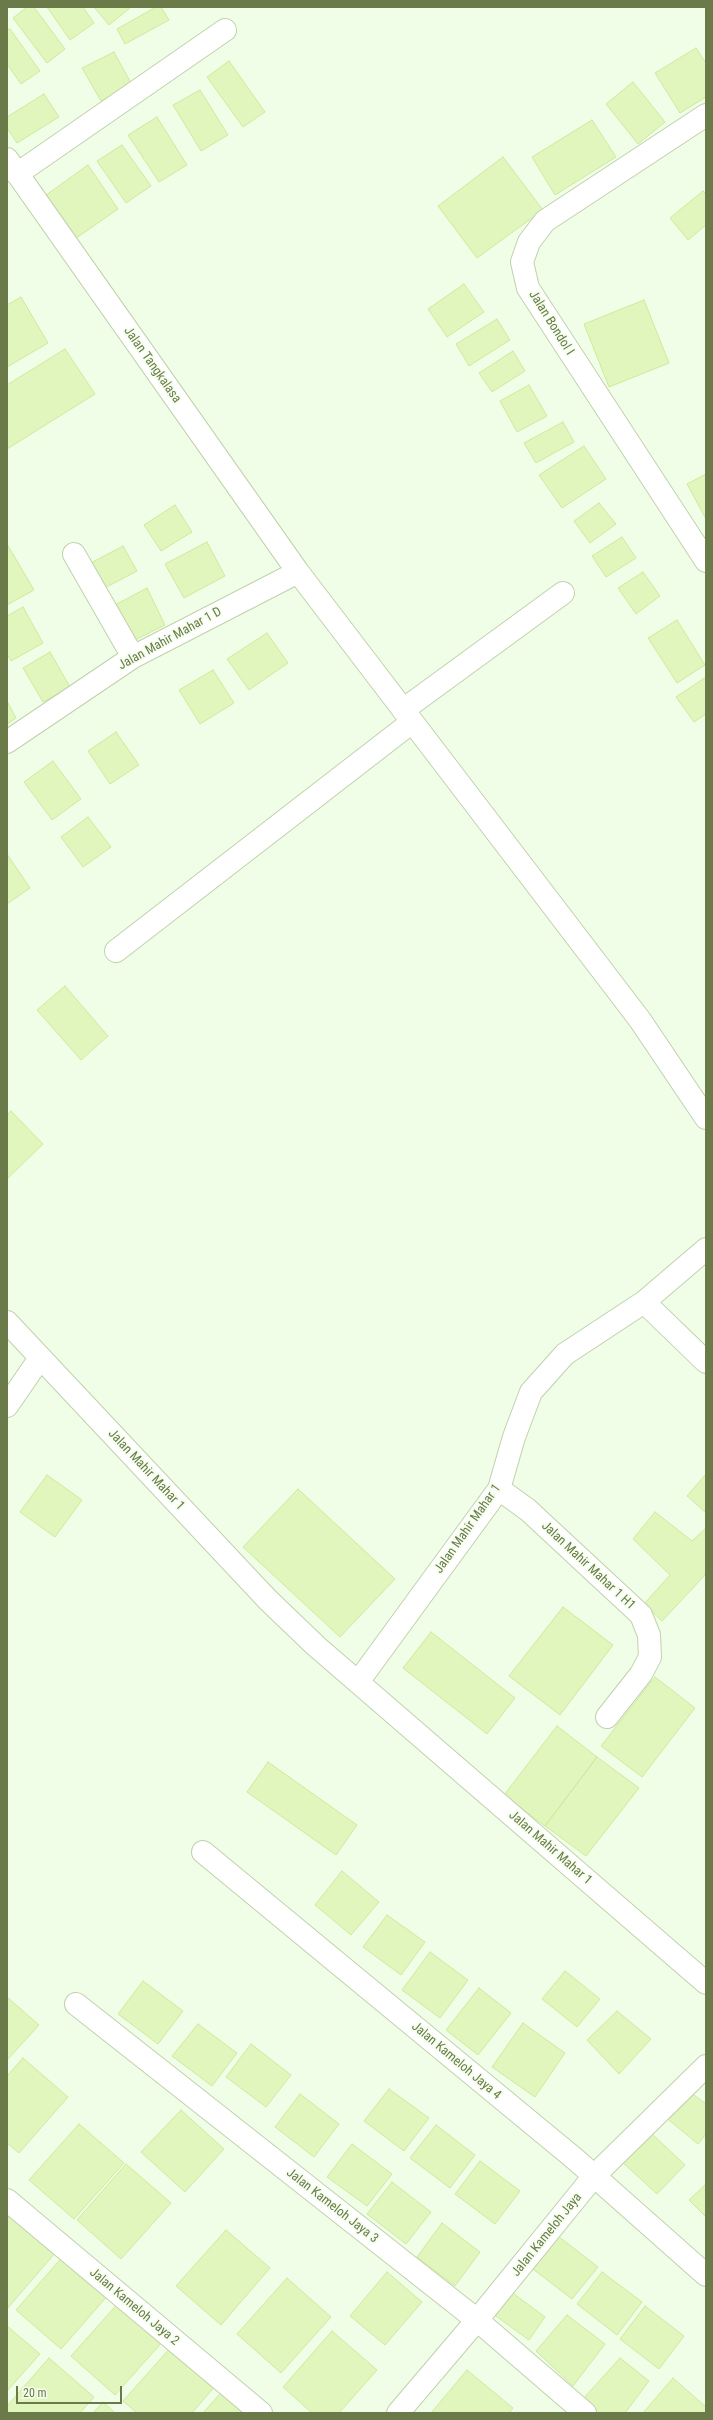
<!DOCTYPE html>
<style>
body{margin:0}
#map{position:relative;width:713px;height:2420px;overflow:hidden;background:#f0fee7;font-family:"Roboto Condensed",sans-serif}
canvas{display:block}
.frame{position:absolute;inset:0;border:8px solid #6a7a49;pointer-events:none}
.scale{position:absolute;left:16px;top:2386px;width:106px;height:18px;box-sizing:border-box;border:2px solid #6a7a49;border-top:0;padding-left:5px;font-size:12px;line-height:14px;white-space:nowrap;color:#6a7a49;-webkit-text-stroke:3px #f6ffef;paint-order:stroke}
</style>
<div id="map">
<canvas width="713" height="2420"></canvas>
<div class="frame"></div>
<div class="scale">20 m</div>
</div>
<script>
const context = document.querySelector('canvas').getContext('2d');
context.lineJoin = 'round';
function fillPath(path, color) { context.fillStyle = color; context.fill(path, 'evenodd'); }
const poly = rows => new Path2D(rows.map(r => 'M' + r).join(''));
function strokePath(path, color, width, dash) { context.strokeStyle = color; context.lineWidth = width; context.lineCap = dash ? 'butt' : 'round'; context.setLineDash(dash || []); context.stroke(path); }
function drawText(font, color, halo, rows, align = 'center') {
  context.font = font + ' "Roboto Condensed",sans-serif'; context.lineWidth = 4; context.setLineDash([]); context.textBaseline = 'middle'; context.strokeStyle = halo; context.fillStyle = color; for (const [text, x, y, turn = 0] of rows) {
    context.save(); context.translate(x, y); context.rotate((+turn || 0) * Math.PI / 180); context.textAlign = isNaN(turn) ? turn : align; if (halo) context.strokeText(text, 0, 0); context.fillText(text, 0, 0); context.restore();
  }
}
const building = poly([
 [27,7,34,7,65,49,47,63,13,18,27,7],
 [47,7,83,7,94,23,70,40,47,7],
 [94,7,131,7,109,25,94,7],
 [156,7,161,7,169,20,125,44,117,29,156,7],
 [10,29,40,71,21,84,7,64,7,30,10,29],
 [696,48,706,63,706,97,680,113,655,73,696,48],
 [114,52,132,85,101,101,82,68,114,52],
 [229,61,265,112,243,127,207,77,229,61],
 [633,82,665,122,638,144,606,104,633,82],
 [200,90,228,135,201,151,173,105,200,90],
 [44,94,59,117,17,143,7,128,7,117,44,94],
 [157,117,187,165,159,182,128,135,157,117],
 [592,120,616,157,555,195,532,157,592,120],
 [122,145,151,186,126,203,97,161,122,145],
 [503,157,543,210,477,258,438,206,503,157],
 [88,165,118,209,72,241,42,198,88,165],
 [703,191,706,194,706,225,688,240,670,218,703,191],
 [464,284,484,312,447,337,428,309,464,284],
 [21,297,48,343,7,367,7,305,21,297],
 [644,300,669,363,609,387,584,324,644,300],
 [497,319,510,340,469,366,456,344,497,319],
 [65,349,95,394,7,449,7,385,65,349],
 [513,351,525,371,492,392,479,373,513,351],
 [529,385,547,416,517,432,500,401,529,385],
 [563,422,574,442,536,463,524,443,563,422],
 [584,446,606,479,562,508,539,475,584,446],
 [706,474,706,519,687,484,706,474],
 [599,503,616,524,590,543,574,521,599,503],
 [175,505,192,532,161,551,144,525,175,505],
 [622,537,636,558,606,577,592,556,622,537],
 [207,542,225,576,184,598,165,564,207,542],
 [7,544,34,590,7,605,7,544],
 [123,546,137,571,101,590,87,565,123,546],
 [643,572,660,596,636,614,618,588,643,572],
 [147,588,165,625,131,642,113,606,147,588],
 [23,607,43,643,11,661,7,654,7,616,23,607],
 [677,620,705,665,677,683,648,638,677,620],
 [267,633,288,663,249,690,227,659,267,633],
 [50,652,70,687,43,702,23,668,50,652],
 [213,670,234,703,200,724,179,690,213,670],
 [706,677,706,714,694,722,676,697,706,677],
 [7,701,16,718,7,724,7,701],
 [116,732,139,765,110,784,88,751,116,732],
 [53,761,81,799,52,820,24,782,53,761],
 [88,817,111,847,83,867,61,837,88,817],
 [7,854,30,888,7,904,7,854],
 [65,986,108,1036,81,1060,37,1010,65,986],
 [11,1111,43,1144,7,1179,7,1115,11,1111],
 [706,1474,706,1513,687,1496,706,1474],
 [47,1475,82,1500,55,1537,20,1512,47,1475],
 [298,1489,395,1579,340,1637,243,1547,298,1489],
 [655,1512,692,1541,706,1528,706,1574,662,1621,644,1604,670,1575,633,1539,655,1512],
 [563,1607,613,1645,560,1715,509,1676,563,1607],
 [431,1632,515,1698,487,1734,403,1668,431,1632],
 [655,1677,695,1708,642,1777,601,1746,655,1677],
 [557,1726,597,1757,545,1826,504,1795,557,1726],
 [597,1757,639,1788,586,1856,545,1826,597,1757],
 [268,1762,357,1825,336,1855,247,1792,268,1762],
 [342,1871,379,1902,351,1935,315,1905,342,1871],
 [387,1915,425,1942,401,1975,363,1947,387,1915],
 [430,1952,468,1980,440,2018,402,1990,430,1952],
 [565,1971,600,1999,577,2027,542,1999,565,1971],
 [143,1981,183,2011,158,2044,118,2014,143,1981],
 [479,1988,511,2013,478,2055,446,2030,479,1988],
 [7,1997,39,2025,7,2060,7,1997],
 [617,2011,651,2039,619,2074,587,2040,617,2011],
 [523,2023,565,2053,535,2097,492,2067,523,2023],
 [198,2024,237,2053,212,2086,172,2056,198,2024],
 [251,2044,291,2075,266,2107,226,2077,251,2044],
 [23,2058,68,2097,19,2153,7,2143,7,2076,23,2058],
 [389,2089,429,2118,404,2151,364,2121,389,2089],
 [686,2089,706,2104,706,2134,698,2144,664,2116,686,2089],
 [300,2094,339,2124,314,2157,275,2127,300,2094],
 [181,2110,224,2149,185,2192,141,2152,181,2110],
 [79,2124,124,2163,74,2219,29,2180,79,2124],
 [436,2125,475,2155,450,2188,410,2158,436,2125],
 [649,2131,685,2165,657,2194,621,2161,649,2131],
 [352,2144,392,2174,367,2206,327,2177,352,2144],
 [480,2161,520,2191,495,2224,455,2194,480,2161],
 [126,2164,171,2203,121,2259,77,2220,126,2164],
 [392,2182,431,2212,406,2244,367,2214,392,2182],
 [706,2184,706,2217,689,2200,706,2184],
 [11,2213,56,2252,7,2309,7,2219,11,2213],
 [442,2223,480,2252,455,2286,417,2257,442,2223],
 [226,2230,270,2268,221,2325,176,2286,226,2230],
 [558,2236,598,2267,572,2299,533,2269,558,2236],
 [65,2254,110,2293,61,2349,16,2310,65,2254],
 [387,2272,422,2302,385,2345,350,2316,387,2272],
 [602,2272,642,2302,617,2335,577,2304,602,2272],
 [287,2278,331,2317,281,2373,237,2334,287,2278],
 [506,2288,545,2317,529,2340,489,2311,506,2288],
 [121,2300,165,2339,115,2395,71,2356,121,2300],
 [645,2306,684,2336,659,2369,620,2339,645,2306],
 [567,2315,605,2344,573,2386,536,2351,567,2315],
 [7,2326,40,2354,7,2391,7,2326],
 [332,2331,377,2370,339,2413,312,2413,283,2387,332,2331],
 [173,2345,217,2384,192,2413,137,2413,123,2401,173,2345],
 [49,2358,94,2397,80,2413,7,2413,7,2406,49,2358],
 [620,2358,649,2381,625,2413,595,2413,583,2399,620,2358],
 [467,2370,513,2408,509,2413,431,2413,467,2370],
 [673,2378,706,2407,706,2413,643,2413,673,2378],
 [226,2387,255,2413,203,2413,226,2387],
 [103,2402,115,2413,93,2413,103,2402]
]);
fillPath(building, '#e0f6bc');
strokePath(building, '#cdea9b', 1);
const street = poly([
 [706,115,545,221,529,242,522,262,528,288,706,561],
 [7,159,298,572,640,1020,706,1118],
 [17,174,225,30],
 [74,554,133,657],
 [403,710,563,593],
 [7,742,133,657,298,572],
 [116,951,412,722],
 [644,1302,706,1362],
 [7,1322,268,1600,316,1646,706,1983],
 [7,1406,40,1358],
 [499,1489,528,1510,641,1615,649,1635,650,1657,641,1674,607,1717],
 [358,1682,499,1489,514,1437,531,1392,565,1354,644,1302,706,1249],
 [203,1852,575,2159,706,2275],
 [76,2004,477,2320,585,2413],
 [7,2200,261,2413],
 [398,2413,477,2320,594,2176,706,2066]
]);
strokePath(street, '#c1d1ab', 24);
strokePath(street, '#fff', 22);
drawText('13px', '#6a7a49', '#f6ffef', [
 ["Jalan Bondol I",551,323,58],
 ["Jalan Tangkalasa",152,365,55],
 ["Jalan Mahir Mahar 1 D",170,639,-29],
 ["Jalan Mahir Mahar 1",146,1470,47],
 ["Jalan Mahir Mahar 1",468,1529,-55],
 ["Jalan Mahir Mahar 1 H1",588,1566,43],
 ["Jalan Mahir Mahar 1",550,1848,41],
 ["Jalan Kameloh Jaya 4",456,2061,40],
 ["Jalan Kameloh Jaya 3",332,2206,38],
 ["Jalan Kameloh Jaya",547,2235,-51],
 ["Jalan Kameloh Jaya 2",134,2307,40]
]);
</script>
